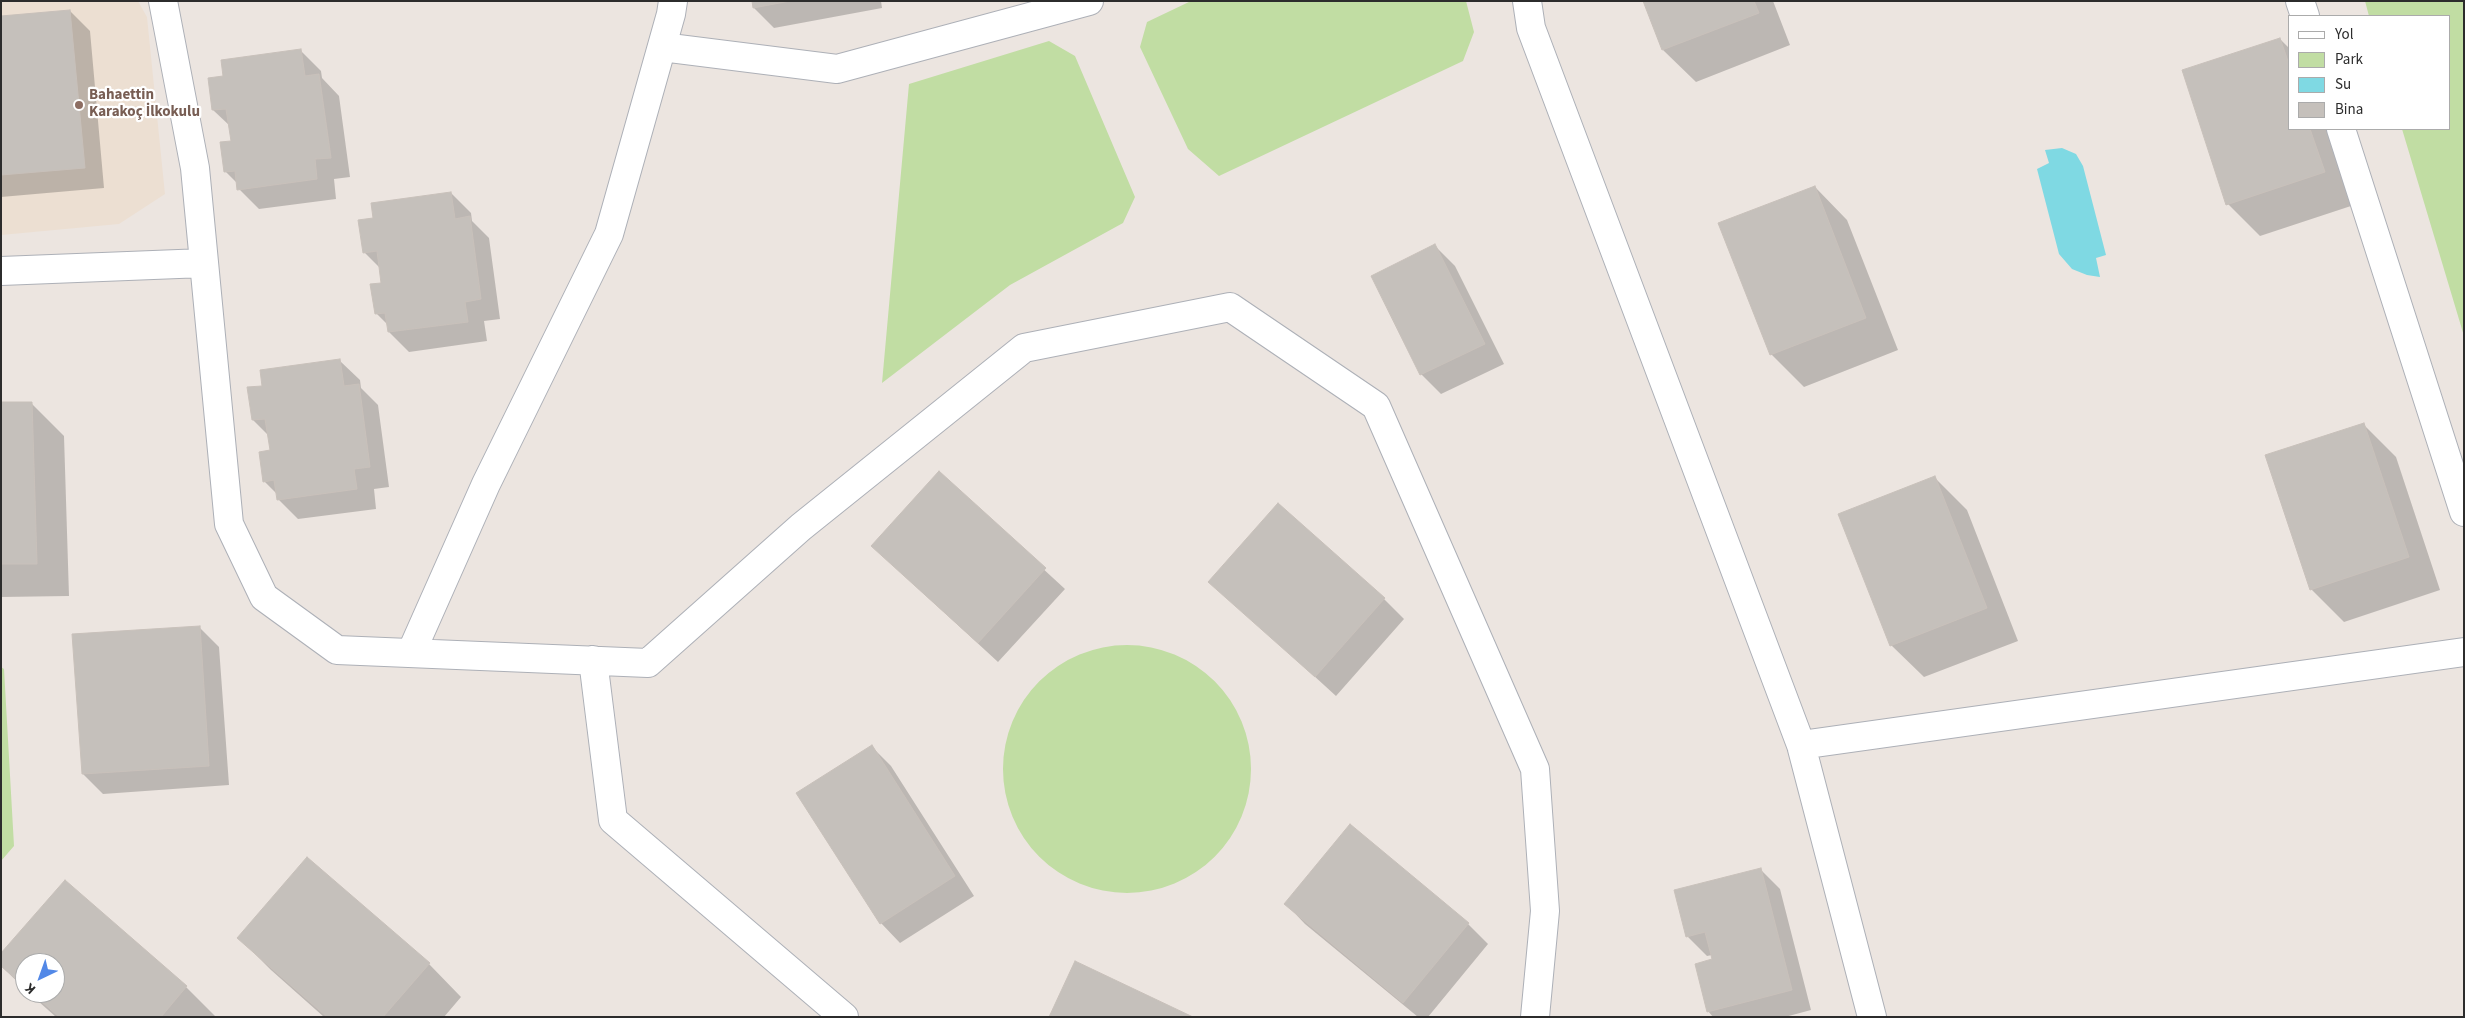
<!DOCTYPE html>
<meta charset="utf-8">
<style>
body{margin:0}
#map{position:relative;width:2465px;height:1018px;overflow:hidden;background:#ece5e0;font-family:"Source Sans 3",sans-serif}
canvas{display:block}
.frame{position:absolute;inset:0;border:2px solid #2c2c2c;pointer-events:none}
.legend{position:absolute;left:2288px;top:15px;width:162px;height:115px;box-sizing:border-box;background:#fff;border:1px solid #ababab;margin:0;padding:6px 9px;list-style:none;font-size:15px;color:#2c2c2c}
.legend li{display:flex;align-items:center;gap:10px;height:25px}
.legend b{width:25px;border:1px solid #ababab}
.north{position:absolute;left:15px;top:953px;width:50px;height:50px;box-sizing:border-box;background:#fff;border:1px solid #ababab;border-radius:50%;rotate:222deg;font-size:14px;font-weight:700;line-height:20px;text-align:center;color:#2c2c2c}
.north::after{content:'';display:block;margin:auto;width:18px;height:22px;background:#5288e7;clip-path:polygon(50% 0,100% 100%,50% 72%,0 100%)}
</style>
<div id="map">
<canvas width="2465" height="1018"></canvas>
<div class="frame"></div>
<ul class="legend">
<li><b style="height:6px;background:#fff"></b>Yol</li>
<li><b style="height:14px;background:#c1dda3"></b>Park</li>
<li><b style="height:14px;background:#7fd9e3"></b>Su</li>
<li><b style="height:14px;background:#c5c0bb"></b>Bina</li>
</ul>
<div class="north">K</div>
</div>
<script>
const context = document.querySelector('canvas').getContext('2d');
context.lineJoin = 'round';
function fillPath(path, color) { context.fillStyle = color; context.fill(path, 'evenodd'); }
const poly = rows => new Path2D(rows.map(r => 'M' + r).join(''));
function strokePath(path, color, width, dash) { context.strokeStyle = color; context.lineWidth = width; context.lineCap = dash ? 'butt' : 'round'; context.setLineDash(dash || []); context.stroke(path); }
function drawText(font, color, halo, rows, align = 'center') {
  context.font = font + ' "Source Sans 3",sans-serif'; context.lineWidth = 4.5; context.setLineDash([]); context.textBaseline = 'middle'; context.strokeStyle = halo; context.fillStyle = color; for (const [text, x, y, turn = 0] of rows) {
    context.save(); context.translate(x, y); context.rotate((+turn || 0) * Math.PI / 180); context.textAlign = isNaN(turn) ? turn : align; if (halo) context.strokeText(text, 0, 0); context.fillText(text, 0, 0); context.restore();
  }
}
fillPath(poly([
 [1,1,138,1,147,17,165,194,119,224,1,235]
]), '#ecdfd2');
fillPath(poly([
 [1191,1,1466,1,1474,32,1463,61,1219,176,1188,149,1140,47,1147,22],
 [2365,1,2464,1,2464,336,2402,129,2449,129,2449,16,2369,16],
 [1049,41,1075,56,1135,197,1123,223,1010,285,882,383,909,84],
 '1003 769a124 124 0 1 1 248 0a124 124 0 1 1-248 0Z',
 [1,667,4,669,14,846,1,861]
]), '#c1dda3');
fillPath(poly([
 [2062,148,2076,154,2083,166,2106,255,2096,258,2100,277,2087,275,2072,269,2059,254,2037,169,2049,163,2045,150]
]), '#7fd9e3');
fillPath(poly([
 [753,1,881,1,882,8,774,28,754,8],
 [1644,1,1773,1,1790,45,1696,82,1663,50],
 [70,11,90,31,104,188,1,197,1,17],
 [2280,39,2289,48,2289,129,2331,129,2357,204,2260,236,2228,204],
 [301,51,321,71,322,78,339,96,350,177,334,179,336,199,259,209,239,189,238,184,225,171,232,142,230,126,213,110,209,79,224,77],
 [1815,187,1847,220,1898,350,1804,387,1771,354],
 [451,193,471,213,472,221,489,238,500,319,484,321,487,341,409,352,389,332,388,325,376,313,382,284,380,268,364,252,375,219],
 [1435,246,1455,266,1504,364,1441,394,1421,374],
 [340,361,360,380,361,388,378,405,389,487,374,489,376,509,298,519,278,499,277,494,264,481,271,451,269,436,253,420,264,387],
 [31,403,64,436,69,596,1,597,1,404],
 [2363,424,2396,457,2440,590,2344,622,2311,589],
 [939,473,1065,589,998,662,872,546],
 [1935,478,1967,510,2018,641,1924,677,1891,645],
 [1210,581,1384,599,1404,619,1336,696],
 [199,627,219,647,229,785,103,794,83,774],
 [871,746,891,766,974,896,900,943,881,923],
 [1760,869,1780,889,1811,1010,1785,1017,1713,1017,1708,1011,1713,960,1712,955,1707,956,1687,936],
 [65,881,186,987,216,1017,56,1017,29,993,55,993,55,963,25,963,25,989,1,966],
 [1286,904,1468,924,1488,944,1428,1017,1418,1017,1305,924],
 [239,938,429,964,461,997,444,1017,324,1017,271,970]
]), '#0003');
const building = poly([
 [752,1,790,1,753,8,752,1],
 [1643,1,1754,1,1759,13,1662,50,1643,1],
 [70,10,85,168,1,175,1,16,70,10],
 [2280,38,2289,64,2289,129,2310,129,2325,172,2226,205,2182,70,2280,38],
 [301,49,305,76,319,74,331,158,315,159,317,179,237,190,235,171,224,172,220,142,231,141,226,109,212,110,208,78,223,76,221,60,301,49],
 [1815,186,1866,318,1770,355,1718,223,1815,186],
 [451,192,455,219,470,216,481,299,465,302,468,322,388,332,385,313,375,314,370,284,381,283,377,251,363,253,358,220,373,218,371,203,451,192],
 [1435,244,1485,344,1420,375,1371,276,1435,244],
 [340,359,344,386,359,384,370,467,354,469,357,489,277,500,274,480,263,482,259,452,270,450,265,419,252,420,247,387,262,386,260,370,340,359],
 [1,402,32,402,37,564,1,564,1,402],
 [2364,423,2409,557,2310,590,2265,455,2364,423],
 [939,471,1046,568,978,643,871,546,939,471],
 [1935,476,1987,608,1890,646,1838,514,1935,476],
 [1278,503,1385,598,1315,677,1208,582,1278,503],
 [200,626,209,766,82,774,72,634,200,626],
 [872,745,955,876,880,924,796,793,872,745],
 [1350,824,1469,923,1403,1003,1284,904,1350,824],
 [307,857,430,963,383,1017,327,1017,237,938,307,857],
 [1761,868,1792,990,1707,1012,1695,964,1712,959,1705,932,1686,937,1674,890,1761,868],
 [65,880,187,986,161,1017,59,1017,32,993,55,993,55,963,25,963,25,987,1,966,1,953,65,880],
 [1075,961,1193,1017,1049,1017,1075,961]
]);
fillPath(building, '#c5c0bb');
strokePath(building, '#c8c0ba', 1);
const minor = poly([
 [163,1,195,168,229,524,264,597,337,650,648,663,801,527,1024,348,1230,307,1376,406,1535,769,1545,911,1535,1017],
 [1527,1,1531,28,1801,745,1872,1017],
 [2300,1,2305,16],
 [662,47,837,69,1089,1],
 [2341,129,2464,512],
 [1,271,204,263],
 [411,653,486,484,609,234,671,14,673,1],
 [593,660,613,820,844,1017],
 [1801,745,2464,652]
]);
strokePath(minor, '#adb0b7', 30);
strokePath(minor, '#fff', 28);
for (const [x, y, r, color] of [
 [79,105,5,"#8d6e63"]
]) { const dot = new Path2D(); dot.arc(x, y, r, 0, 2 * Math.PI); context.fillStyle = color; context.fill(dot); strokePath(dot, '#fff', 2); }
drawText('bold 15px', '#785e54', '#fff', [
 ["Bahaettin",89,96],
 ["Karakoç İlkokulu",89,113]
], 'left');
</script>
